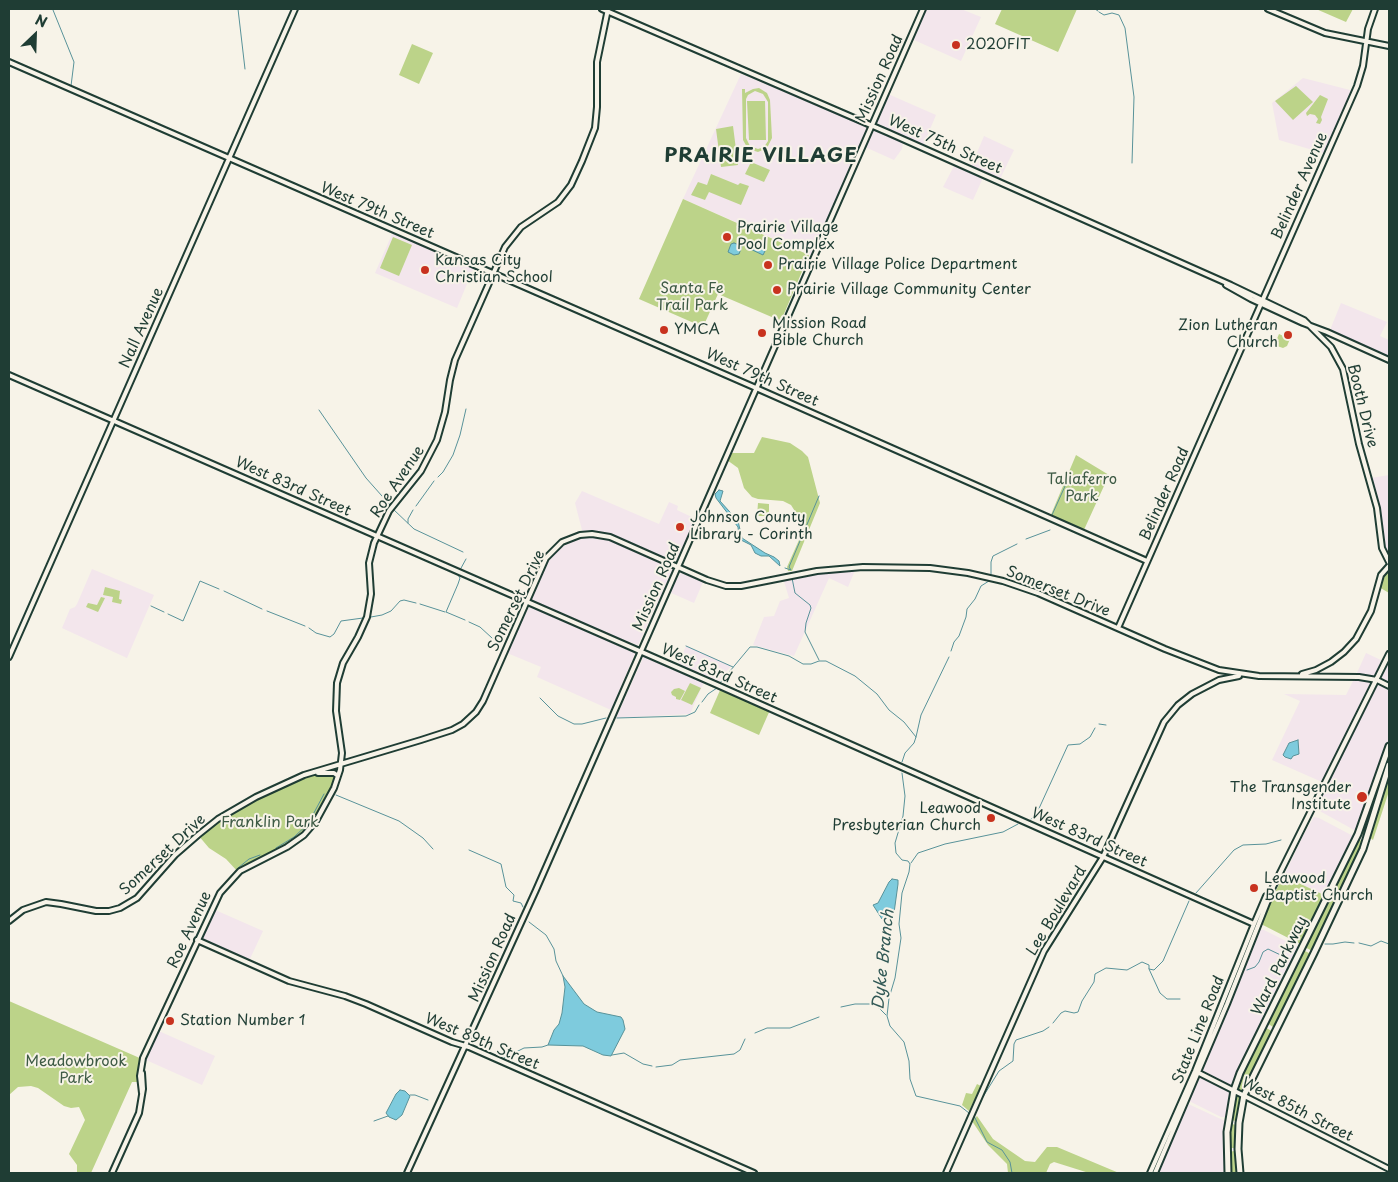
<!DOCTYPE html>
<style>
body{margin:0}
#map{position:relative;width:1398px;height:1182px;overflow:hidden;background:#f7f3e8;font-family:"Playpen Sans",sans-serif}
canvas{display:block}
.frame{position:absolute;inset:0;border:10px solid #1f3d34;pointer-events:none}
.north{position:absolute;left:10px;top:10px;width:50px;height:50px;-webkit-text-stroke:4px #f7f3e8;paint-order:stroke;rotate:24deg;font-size:14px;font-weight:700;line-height:20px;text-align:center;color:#1f3d34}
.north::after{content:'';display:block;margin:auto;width:18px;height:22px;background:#1f3d34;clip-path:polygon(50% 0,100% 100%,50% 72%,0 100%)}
</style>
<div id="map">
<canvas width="1398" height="1182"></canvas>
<div class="frame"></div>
<div class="north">N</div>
</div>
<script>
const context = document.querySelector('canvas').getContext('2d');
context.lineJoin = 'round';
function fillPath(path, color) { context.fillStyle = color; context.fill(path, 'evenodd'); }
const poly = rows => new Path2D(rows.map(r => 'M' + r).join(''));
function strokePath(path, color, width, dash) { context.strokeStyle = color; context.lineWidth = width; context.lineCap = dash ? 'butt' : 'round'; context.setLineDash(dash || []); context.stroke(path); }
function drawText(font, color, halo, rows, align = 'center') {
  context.font = font + ' "Playpen Sans",sans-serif'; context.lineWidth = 4; context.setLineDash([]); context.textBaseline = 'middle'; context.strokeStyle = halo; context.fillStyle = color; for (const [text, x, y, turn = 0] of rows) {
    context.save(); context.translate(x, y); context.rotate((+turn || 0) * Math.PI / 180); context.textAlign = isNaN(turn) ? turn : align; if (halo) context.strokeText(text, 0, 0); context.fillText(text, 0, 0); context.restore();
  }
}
fillPath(poly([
 [926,9,961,9,981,17,961,61,914,40,914,37],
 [741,74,869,127,811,255,683,199],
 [1303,78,1354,91,1326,154,1279,140,1272,103],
 [888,94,936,115,923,146,877,123,876,120],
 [874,130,903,142,902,149,894,160,865,147,871,132],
 [984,136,1014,150,1000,179,971,167],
 [954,166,982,178,982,180,973,200,943,187],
 [393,232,474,267,457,308,375,273],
 [1341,303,1387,322,1380,336,1389,340,1389,357,1330,330],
 [1389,475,1389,559,1384,548,1378,506,1371,478],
 [582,491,659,524,669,502,678,506,677,510,696,519,677,560,672,562,612,536,601,532,583,532,582,530,575,503],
 [597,535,611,540,673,569,638,645,605,633,532,600,532,598,545,566,555,551,576,539,583,536],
 [856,568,848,587,829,578,794,656,753,645,764,617,774,616,780,601,789,598,783,578,814,573],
 [92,569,154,595,127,658,62,628,70,609,75,607,77,604],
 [681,573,703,582,694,603,669,592],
 [529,607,539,610,635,653,611,710,537,677,541,667,507,653],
 [686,646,731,666,717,683,678,665],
 [1366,653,1383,661,1374,677,1356,675],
 [644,656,704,682,690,714,616,718],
 [1389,660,1389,683,1381,677],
 [1354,679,1369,681,1371,684,1322,782,1272,760,1300,701,1284,694,1346,695],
 [1380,684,1389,689,1389,741,1356,831,1316,809,1368,702,1377,686],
 [1314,817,1319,818,1355,837,1326,896,1284,876,1304,834],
 [213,909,263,931,249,961,200,940],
 [1259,929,1264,930,1300,948,1232,1087,1202,1072,1201,1069],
 [157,1032,161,1032,215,1056,202,1085,146,1060],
 [1200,1077,1231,1093,1227,1117,1221,1117,1189,1101,1197,1079],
 [1186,1103,1225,1121,1225,1173,1156,1173]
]), '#f3e6ec');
fillPath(poly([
 [1002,9,1077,9,1058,52,995,24],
 [1316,9,1353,9,1346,22],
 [412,44,433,53,419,84,399,75],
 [1296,86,1313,102,1293,120,1275,101],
 [759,88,767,93,770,100,772,138,767,148,758,152,748,149,743,140,742,89,745,89,745,93,753,89],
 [755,91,763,94,768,102,768,141,764,147,758,149,750,146,746,138,746,99,748,95],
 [1320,95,1328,99,1321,117,1322,120,1320,124,1316,123,1318,119,1315,115,1310,114,1307,116,1306,113],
 [747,101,765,101,766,140,749,140],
 [733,126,738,165,721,167,716,129],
 [751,162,770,170,764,182,745,174],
 [711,174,738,185,740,183,749,186,741,205,709,192,705,200,691,195,698,182,707,185],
 [683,199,809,255,781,321,718,294,703,327,639,299],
 [393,237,412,245,399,276,380,268],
 [1279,334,1290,339,1287,346,1283,348,1271,344,1273,339,1276,341],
 [762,437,790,443,802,451,808,457,820,503,792,571,788,571,787,567,803,531,806,519,798,516,791,505,783,501,758,499,752,497,744,488,738,468,727,460,731,453,754,453],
 [1076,455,1109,475,1083,532,1050,517],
 [758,503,769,504,769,516,757,516],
 [1389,568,1389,593,1379,587,1382,578],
 [105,587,120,591,119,599,122,600,121,604,112,602,113,597,103,595],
 [101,597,105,598,98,612,86,607,88,603,97,605],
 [690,683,701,688,692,705,681,700],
 [679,688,685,691,680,700,676,699,676,697,672,695,671,692,674,689],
 [721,688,770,710,759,735,710,713],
 [1389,750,1389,760,1365,835,1361,834,1361,831],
 [1389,771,1389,791,1373,840,1369,837],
 [315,774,333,775,336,777,334,788,326,803,304,835,239,873,226,859,209,848,198,835,234,809,300,779],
 [1358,839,1364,842,1312,951,1305,947],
 [1284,876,1326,896,1302,945,1261,924,1271,899],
 [1303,950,1311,954,1275,1027,1273,1027,1267,1023],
 [9,1001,142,1059,139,1082,132,1082,91,1173,77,1173,77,1165,69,1154,85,1120,79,1107,71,1108,64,1106,38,1088,31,1086,18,1087,9,1095],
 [1265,1027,1273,1032,1242,1092,1236,1089,1243,1072],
 [977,1084,981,1086,969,1111,962,1105,966,1093,972,1094],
 [1235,1095,1241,1098,1236,1121,1231,1120],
 [977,1116,993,1139,1025,1161,1035,1162,1047,1147,1057,1147,1119,1173,1089,1173,1054,1162,1050,1164,1046,1173,1008,1173,1007,1164,988,1145,972,1121],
 [1231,1124,1237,1125,1235,1148,1230,1148,1229,1126],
 [1234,1151,1236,1152,1238,1173,1230,1173,1229,1152]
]), '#bcd389');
const water = poly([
 [749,241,766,249,763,255,746,247,749,241],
 [734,243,742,246,739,254,734,255,728,252,731,244,734,243],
 [719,490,723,491,720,501,738,521,742,538,765,553,774,557,779,561,780,566,769,556,761,556,755,553,751,545,741,540,739,536,738,527,716,498,715,494,719,490],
 [1298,740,1299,754,1293,756,1291,759,1285,757,1283,755,1289,743,1298,740],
 [892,879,898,880,898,884,894,913,887,920,882,919,873,905,878,903,889,882,892,879],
 [563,976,584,1004,597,1012,621,1017,623,1020,625,1029,611,1056,603,1055,583,1046,548,1045,554,1030,559,1024,562,1013,565,987,563,976],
 [400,1090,405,1091,410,1096,402,1115,396,1120,389,1117,386,1113,396,1094,400,1090]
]);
fillPath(water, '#7ecbdd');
strokePath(water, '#589299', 1);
strokePath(poly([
 [238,9,245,69],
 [1095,9,1098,11],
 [53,10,74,62,71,86],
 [1099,12,1104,15,1112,13,1119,15,1125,28,1134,97,1132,163],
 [319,410,366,478,390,505],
 [438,477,443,472,453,455,460,435,466,409],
 [416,506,434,481],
 [393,509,414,529,463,552],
 [1052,515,1066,484],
 [408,523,408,519,413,510],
 [1026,539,1050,530],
 [785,568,791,570,789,567,819,496],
 [460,570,466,559],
 [991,574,991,562,993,556,1017,544],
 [458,575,460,578,458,584,446,612,465,620],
 [792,578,795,593,810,605,811,608,806,623,805,632,819,660],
 [224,591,262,609],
 [420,604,445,612],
 [151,606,164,612],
 [267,611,305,626],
 [168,614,183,621,200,581,219,589],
 [371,617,382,615,391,611,400,601,404,600,416,603],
 [469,622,480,627,492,638],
 [309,628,316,633,330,637,334,634,341,621,363,618],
 [686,646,733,667],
 [951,651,954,642,959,636,966,617,967,609,975,599,981,586,989,581],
 [720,683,750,647,757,647,789,656,803,664,811,664,819,661,826,661,855,676,877,694,889,710,904,722,916,737,914,743,905,753,902,762],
 [540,698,558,716,574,724,582,724,606,718],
 [702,702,708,694,717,688],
 [617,718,686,716,695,712,699,705],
 [1099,724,1106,725],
 [916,737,921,715,949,657],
 [902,773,905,796,903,816,895,843,896,853,902,860,908,861,910,864,909,872,902,893,899,924,901,938,895,978,889,998,887,1016,890,1026,904,1042,909,1061,910,1079,916,1096,960,1106,969,1113],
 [336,795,399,821,423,838,433,849],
 [1031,819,1036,815,1068,745,1080,744,1090,737,1095,728],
 [276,848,294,837,308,824,324,794],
 [469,850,501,864,506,887,514,895,513,901,521,903,523,907],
 [911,863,918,853,945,844,1003,832,1018,824],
 [238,868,249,859,260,855],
 [1196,893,1234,850,1243,845,1266,844,1281,840],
 [529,922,546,935,554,949,556,961,563,976],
 [1359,943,1371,946,1381,941,1389,944],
 [1325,944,1333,944,1345,942,1354,943],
 [1149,969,1160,993,1167,999,1180,999],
 [1247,970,1255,967,1259,962,1263,952,1268,949,1289,959],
 [841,1007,855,1004,872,1004,879,1008,886,1015],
 [1053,1023,1061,1013,1065,1011,1074,1013,1078,1012,1082,1001,1094,982,1095,974,1106,968,1127,970,1142,962,1149,965,1149,969,1154,970,1163,961,1189,901],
 [755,1033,767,1028,790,1028,819,1017],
 [612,1055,624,1053,643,1064,652,1066],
 [504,1058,524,1048,542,1047,548,1045],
 [656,1067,672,1065,680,1060,734,1054,740,1050,745,1039],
 [410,1095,415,1095,428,1100],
 [981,1100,999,1071,1013,1061,1014,1044,1016,1040,1043,1031,1049,1027],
 [979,1105,974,1116,987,1142,1002,1150,1010,1162,1012,1173],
 [374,1121,388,1116]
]), '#589299', 1);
const secondary = poly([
 [602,9,889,133,1231,285,1304,320,1331,347,1343,369,1359,444,1377,508,1382,548,1389,562],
 [1268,9,1325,33,1389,46],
 [9,62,756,388,1147,561],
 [1226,285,1251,299,1303,323,1327,332,1389,360],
 [9,375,715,684,1254,924],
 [1118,628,1357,86,1363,66,1368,29,1375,9],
 [9,657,295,9],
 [1302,674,1316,670,1331,662,1344,652,1356,639,1371,611,1381,575,1389,566],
 [318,773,334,773,338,776],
 [9,921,23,910,46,902,61,904,96,911,109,911,120,908,137,898,175,855,198,835,218,819,256,797,304,775,421,740,452,730,463,724,476,712,483,701,546,558,562,542,580,535,592,534,610,537,707,580,726,586,741,586,817,571,863,567,930,568,968,573,1003,581,1038,593,1165,649,1219,670,1259,676,1359,677,1377,680,1389,686],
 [197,940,289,981,345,996,366,1004,452,1042,469,1047,754,1173],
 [1197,1072,1389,1169],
 [142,1093,140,1076,143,1058,220,893,240,871,287,847,304,835,316,821,334,788,340,770,342,753,336,711,337,683,343,663,358,637,367,617,371,594,369,563,374,543,389,511,421,471,437,440,445,412,450,380,455,360,505,247,521,227,558,202,571,185,582,161,595,128,597,107,597,62,608,9],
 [112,1173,139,1113,143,1089,142,1073],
 [407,1173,536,890,923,9],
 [946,1173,1044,951,1103,857,1164,722,1178,705,1192,694,1219,680,1239,676],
 [1150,1173,1195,1071,1254,924,1266,896,1269,895],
 [1155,1173,1227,1004,1269,898,1269,895,1389,654]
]);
const primary = poly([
 [1228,1173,1227,1132,1234,1090,1240,1073,1358,834,1389,746],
 [1240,1173,1238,1149,1239,1123,1244,1095,1314,953,1363,849,1389,765]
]);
strokePath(secondary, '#1f3d34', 8);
strokePath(primary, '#1f3d34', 9);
strokePath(secondary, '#f7f3e8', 4);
strokePath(primary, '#f7f3e8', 5);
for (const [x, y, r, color] of [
 [956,45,5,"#c8321e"],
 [727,237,5,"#c8321e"],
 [768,265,5,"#c8321e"],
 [425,270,5,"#c8321e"],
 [777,290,5,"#c8321e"],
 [664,330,5,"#c8321e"],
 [762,333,5,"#c8321e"],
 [1288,335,5,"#c8321e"],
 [680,527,5,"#c8321e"],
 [1362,797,6,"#c8321e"],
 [991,818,5,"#c8321e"],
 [1254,888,5,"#c8321e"],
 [170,1021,5,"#c8321e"]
]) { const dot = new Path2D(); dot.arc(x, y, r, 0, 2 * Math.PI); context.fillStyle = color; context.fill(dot); strokePath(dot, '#f7f3e8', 2); }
drawText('15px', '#1f3d34', '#f7f3e8', [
 ["2020FIT",966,45],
 ["Prairie Village",737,228],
 ["Pool Complex",737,245],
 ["Kansas City",435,261],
 ["Christian School",435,278],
 ["Prairie Village Police Department",778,265],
 ["Prairie Village Community Center",787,290],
 ["Mission Road",772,324],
 ["Bible Church",772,341],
 ["Zion Lutheran",1278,326,"right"],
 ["Church",1278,343,"right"],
 ["YMCA",674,330],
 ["Johnson County",690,518],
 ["Library - Corinth",690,535],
 ["The Transgender",1351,788,"right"],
 ["Institute",1351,805,"right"],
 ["Leawood",981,809,"right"],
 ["Presbyterian Church",981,826,"right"],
 ["Leawood",1264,879],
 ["Baptist Church",1264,896],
 ["Station Number 1",180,1021]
], 'left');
drawText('15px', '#1f3d34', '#f7f3e8', [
 ["Mission Road",880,79,-66],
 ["West 75th Street",945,145,24],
 ["Belinder Avenue",1300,186,-66],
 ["West 79th Street",377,211,23],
 ["Nall Avenue",142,328,-66],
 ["West 79th Street",762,378,24],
 ["Booth Drive",1362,406,76],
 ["Roe Avenue",398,482,-56],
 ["West 83rd Street",293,487,24],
 ["Belinder Road",1165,494,-66],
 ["Mission Road",657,587,-66],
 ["Somerset Drive",1058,592,22],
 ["Somerset Drive",517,601,-64],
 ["West 83rd Street",719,674,24],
 ["West 83rd Street",1089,838,24],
 ["Somerset Drive",163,855,-43],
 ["Lee Boulevard",1057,911,-59],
 ["Roe Avenue",190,930,-65],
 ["Mission Road",493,958,-66],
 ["Ward Parkway",1280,966,-64],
 ["State Line Road",1199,1030,-68],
 ["West 89th Street",482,1042,23],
 ["West 85th Street",1297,1110,27]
]);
drawText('15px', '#3e5b45', '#f7f3e8', [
 ["Santa Fe",692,289],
 ["Trail Park",692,306],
 ["Taliaferro",1082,480],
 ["Park",1082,497],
 ["Franklin Park",270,823],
 ["Meadowbrook",76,1062],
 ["Park",76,1079]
]);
drawText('italic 16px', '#325956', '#f7f3e8', [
 ["Dyke Branch",884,960,-84]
]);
context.letterSpacing = '1px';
drawText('bold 20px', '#1f3d34', '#f7f3e8', [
 ["PRAIRIE VILLAGE",761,156]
]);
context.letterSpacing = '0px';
</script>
